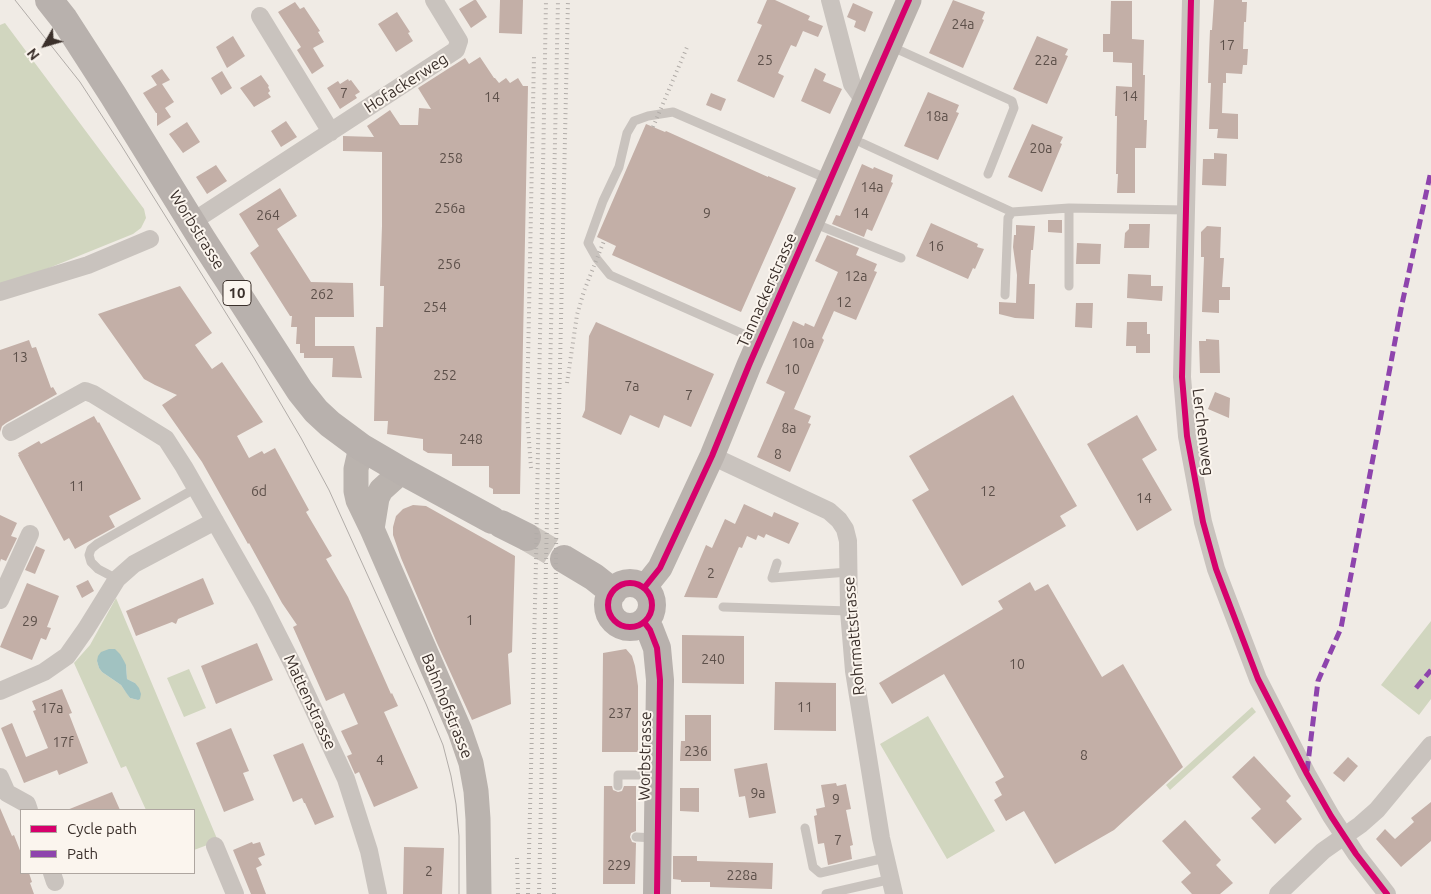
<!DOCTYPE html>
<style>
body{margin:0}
#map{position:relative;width:1431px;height:894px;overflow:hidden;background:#f0ebe5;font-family:Ubuntu,sans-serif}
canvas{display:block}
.legend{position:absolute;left:20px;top:809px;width:175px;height:65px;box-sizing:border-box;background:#fbf5ee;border:1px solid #aea6a0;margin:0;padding:6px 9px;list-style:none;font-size:15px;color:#3b302b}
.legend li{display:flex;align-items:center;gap:10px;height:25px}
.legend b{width:25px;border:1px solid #aea6a0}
.north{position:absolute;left:20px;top:20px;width:50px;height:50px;-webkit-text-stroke:4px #fbf5ee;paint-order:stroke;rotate:232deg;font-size:14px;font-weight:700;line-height:20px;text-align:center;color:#3b302b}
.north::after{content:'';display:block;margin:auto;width:18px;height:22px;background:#3b302b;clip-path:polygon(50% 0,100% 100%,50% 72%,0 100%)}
</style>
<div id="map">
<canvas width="1431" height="894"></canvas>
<ul class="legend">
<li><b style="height:6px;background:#d6006c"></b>Cycle path</li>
<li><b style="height:6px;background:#8e44ad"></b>Path</li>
</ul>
<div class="north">N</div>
</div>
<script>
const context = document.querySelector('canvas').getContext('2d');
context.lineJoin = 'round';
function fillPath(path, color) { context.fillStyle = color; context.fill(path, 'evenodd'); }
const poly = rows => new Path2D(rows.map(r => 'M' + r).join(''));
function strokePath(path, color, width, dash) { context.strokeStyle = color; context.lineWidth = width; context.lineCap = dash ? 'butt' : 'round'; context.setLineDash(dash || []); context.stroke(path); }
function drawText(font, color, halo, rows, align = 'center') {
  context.font = font + ' Ubuntu,sans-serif'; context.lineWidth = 4; context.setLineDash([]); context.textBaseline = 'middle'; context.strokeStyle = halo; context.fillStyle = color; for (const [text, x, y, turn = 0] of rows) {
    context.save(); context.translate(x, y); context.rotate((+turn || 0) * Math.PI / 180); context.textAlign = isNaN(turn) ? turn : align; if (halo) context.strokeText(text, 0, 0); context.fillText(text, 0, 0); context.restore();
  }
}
fillPath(poly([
 [5,23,144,209,146,218,141,228,133,234,39,272,0,286,0,25],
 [116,598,218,841,194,850,194,810,146,810,126,766,121,768,74,663,90,645],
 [97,661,126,665,127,679,135,683,138,700,130,698,121,685,102,672,99,668],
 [1431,621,1431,699,1419,715,1381,685],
 [189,669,206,708,184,717,167,678],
 [1252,707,1256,712,1170,790,1166,785],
 [928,716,995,831,947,859,880,744]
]), '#d1d6bf');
fillPath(poly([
 [109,649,115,649,120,654,124,661,126,665,127,679,135,683,139,688,141,694,140,699,138,700,130,698,127,694,121,685,102,672,99,668,97,661,98,656,101,652]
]), '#a1c2c1');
fillPath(poly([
 [474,0,476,0,487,17,471,28,459,9],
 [500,0,523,0,522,34,499,33],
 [767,0,775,0,810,16,808,20,823,26,818,37,803,31,796,47,791,45,778,73,784,76,774,98,737,81,762,25,757,23],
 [953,0,985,12,982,19,984,20,963,68,929,53],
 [1214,0,1242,0,1242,2,1247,2,1246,22,1244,22,1243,49,1248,49,1247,65,1243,65,1242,74,1226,73,1226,83,1223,83,1222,113,1238,114,1238,139,1217,138,1218,129,1209,129,1211,83,1208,83,1209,54,1210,30,1212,30],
 [1111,1,1132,1,1132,39,1144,40,1143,75,1145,75,1144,120,1147,120,1146,148,1135,148,1135,193,1117,193,1118,174,1116,174,1117,116,1115,116,1116,86,1132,87,1132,63,1113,62,1113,52,1103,52,1103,34,1110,34],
 [295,2,300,9,304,7,320,31,318,32,324,42,313,48,324,66,312,74,297,50,301,47,278,12],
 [853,3,873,12,865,32,854,27,856,21,847,17],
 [397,12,410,32,408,33,413,41,396,52,378,24],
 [233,36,245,56,227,68,216,47],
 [1037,36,1068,49,1065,55,1068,56,1047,104,1013,89],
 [480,57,494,78,495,78,499,83,506,78,510,83,518,78,523,86,528,86,520,494,493,494,493,489,489,487,489,466,452,466,452,454,428,453,423,450,423,439,387,434,388,421,374,421,376,327,383,327,384,286,380,286,382,226,382,152,343,151,343,136,374,137,367,126,390,110,400,125,418,125,419,108,431,109,418,88,465,58,469,64],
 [815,68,826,74,823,81,842,89,830,114,801,101],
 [162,69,170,80,162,84,174,102,165,108,171,117,157,126,157,113,156,113,143,93,157,85,151,76],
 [222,71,232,88,221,95,211,78],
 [261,75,269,86,268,87,270,91,268,93,271,97,254,107,240,88],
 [348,79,349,81,351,80,360,92,355,95,357,98,340,109,327,88,338,81,340,84],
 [928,92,959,105,956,112,959,113,938,160,904,146],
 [711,93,726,99,721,111,706,105],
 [286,121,297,137,281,147,271,131],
 [187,122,200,142,183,153,169,134],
 [646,124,665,132,666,131,768,177,768,176,796,188,741,312,612,255,616,246,597,237],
 [1032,124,1063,137,1060,143,1062,144,1042,192,1008,177],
 [1214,153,1227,154,1226,186,1202,185,1203,159,1214,159],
 [862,164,873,169,874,167,893,175,891,182,893,183,872,231,867,229,864,237,832,224,836,215,840,216],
 [216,165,227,181,207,194,196,177],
 [280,188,297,216,277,229,311,282,353,283,354,317,315,317,315,346,354,346,362,378,332,377,333,358,304,358,304,353,300,353,300,344,296,344,297,327,291,327,292,316,290,316,250,253,259,246,239,214],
 [1048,220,1062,220,1062,233,1048,232],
 [931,223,978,244,977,247,984,249,975,269,973,268,968,279,916,256],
 [1129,224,1150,224,1149,248,1124,248,1125,233,1129,229],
 [1016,225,1035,226,1033,250,1031,250,1029,284,1035,284,1034,319,1015,318,999,314,999,302,1016,303,1017,275,1013,247,1014,235,1016,235],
 [1207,226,1221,227,1220,258,1224,258,1222,287,1230,287,1230,300,1219,300,1219,313,1202,312,1204,257,1201,257,1201,232],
 [827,235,859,248,856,255,877,264,874,271,877,272,856,320,834,311,822,338,824,340,794,409,811,416,808,423,811,424,790,472,757,457,785,392,766,383,793,321,804,326,805,323,814,327,838,272,815,261],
 [1077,243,1101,244,1100,264,1076,264],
 [1128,274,1151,275,1151,286,1163,286,1162,301,1127,298],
 [180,286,212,333,195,345,212,369,222,362,263,422,237,436,249,458,262,451,264,454,275,448,309,510,306,512,332,556,326,559,348,597,391,694,392,693,398,706,384,712,418,788,374,807,359,772,355,774,347,756,352,754,341,731,358,724,344,693,326,701,293,627,297,625,282,603,249,543,248,544,202,462,162,405,177,395,155,385,144,379,98,314],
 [1076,303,1093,303,1092,328,1075,327],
 [596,322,714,374,691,427,664,415,659,428,630,415,621,435,582,417,585,410,589,336],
 [1127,322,1147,322,1147,334,1150,334,1150,353,1136,353,1136,346,1126,346],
 [1206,339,1219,340,1220,373,1200,373,1199,341,1206,341],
 [29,340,32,348,36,347,51,388,53,387,57,394,6,423,2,426,0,432,0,350],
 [1215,392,1230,398,1229,418,1208,409],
 [1013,395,1077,506,1060,516,1066,526,962,586,912,500,929,490,909,456],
 [1137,415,1157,450,1142,459,1172,510,1137,531,1087,444],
 [94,416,98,423,99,422,141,499,109,516,115,527,75,549,69,538,64,541,18,455,19,455,18,453,39,441,41,444],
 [744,504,772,517,774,512,799,523,789,544,766,534,764,538,758,535,756,540,747,536,742,548,739,547,717,598,684,597,706,545,712,548,725,519,735,524],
 [413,505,426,506,515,556,512,652,508,654,511,704,472,720,437,643,401,558,393,535,393,527,396,516,403,509],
 [0,515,17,523,11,536,17,538,6,561,1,559,0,562],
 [36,546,45,550,35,574,25,570],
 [203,578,214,604,178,619,176,624,172,622,136,636,126,611],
 [88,580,94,591,82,598,76,586],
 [1030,582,1035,591,1048,584,1102,677,1123,664,1183,767,1114,830,1055,864,1024,811,1006,821,994,800,1002,795,995,782,1004,777,944,674,892,704,879,683,1003,609,998,601],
 [27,583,59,596,47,627,51,628,46,640,41,638,32,660,0,647],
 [682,635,744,636,744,684,682,683],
 [257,643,273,680,216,704,201,666],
 [626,649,632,656,635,666,638,686,638,752,602,752,603,653],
 [775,682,836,683,836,731,774,730],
 [62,689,72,713,69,714,88,763,59,775,57,770,24,783,1,728,12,723,26,757,48,748,33,711,36,710,32,701],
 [685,715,711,715,711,761,680,761,681,741,685,741],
 [231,728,249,771,243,773,254,800,224,812,196,743],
 [303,743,334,817,315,825,305,803,304,803,302,798,293,802,273,755],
 [1254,756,1291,796,1286,801,1302,819,1275,844,1251,818,1261,809,1232,777],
 [1348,757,1358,766,1344,782,1333,773],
 [767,763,776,813,749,818,745,796,739,797,734,769],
 [836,783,837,786,846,784,851,809,846,810,853,845,850,846,852,859,828,865,824,843,818,844,814,816,817,815,816,809,825,807,821,785],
 [604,786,612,786,613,790,618,792,622,791,624,786,636,786,636,831,631,833,630,837,632,842,636,843,635,884,603,884],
 [680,788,699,788,699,812,680,811],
 [112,792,120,810,67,810],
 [1431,802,1431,841,1401,867,1376,839,1385,829,1395,839,1414,822,1411,818],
 [0,808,12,836,14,835,21,853,21,873,29,873,32,882,30,883,34,894,0,894],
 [1185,820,1221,860,1216,865,1233,883,1220,894,1192,894,1181,882,1191,873,1162,841],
 [252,842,253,844,260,842,265,855,258,858,262,865,256,868,266,894,251,894,233,850],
 [404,847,444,848,442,894,403,894],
 [673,856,697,856,697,861,773,863,772,889,710,887,710,882,681,882,681,880,673,879]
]), '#c3afa7');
strokePath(poly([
 [527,537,564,559]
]), '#ccc6c0', 28, [28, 14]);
strokePath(poly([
 [890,46,1012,101,1014,108,988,174],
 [862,143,1012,212],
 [813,223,901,258],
 [1069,286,1069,208],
 [1005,295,1008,218,1012,212,1069,208,1185,210],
 [757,340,610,275,597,259,588,243,603,201,619,167,627,133,634,121,648,116,673,112,828,179],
 [777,563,772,578,848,572],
 [117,579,98,569,91,562,89,555,91,549,97,544,196,488],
 [723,607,849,611],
 [618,786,618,775,656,775],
 [805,828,813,867,820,873,885,858],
 [636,837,655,838],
 [826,894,883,881,890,880]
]), '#c9c3be', 9);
strokePath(poly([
 [830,0,852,84,865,102],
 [1191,0,1182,377,1187,436,1203,522,1216,569,1258,679,1307,774,1331,816,1356,854,1387,894],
 [260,16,331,132],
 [192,222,456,50,459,41,434,0],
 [0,292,88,265,150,239],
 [11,432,85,391,93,394,166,439,184,467,261,602,293,665,346,779,369,851,378,894],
 [712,456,829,511,839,520,845,529,848,541,849,611,854,671,881,838,894,894],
 [0,600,30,534],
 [0,691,44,672,67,656,86,629,117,579,134,564,215,521],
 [0,777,7,793,27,804,29,810],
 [215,846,235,894],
 [52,873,55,882],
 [1278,894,1323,851,1360,825,1377,810,1431,745]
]), '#c9c3be', 18);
strokePath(poly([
 [361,447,356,469,356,491,358,500,372,529,460,731,471,763,476,791,478,819,479,894],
 [372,529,377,498,381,490,402,471],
 [644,588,660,568,712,456,749,365,909,0]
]), '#bab3ae', 25);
strokePath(poly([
 [49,0,64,19,113,95,202,239,300,391,316,411,330,424,361,447,402,471,492,520],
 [501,524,527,537],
 [564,559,594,577,613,592],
 '608 605a22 22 0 1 1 44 0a22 22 0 1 1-44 0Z',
 [644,622,650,630,657,648,660,680,657,894]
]), '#b8b1ad', 28);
strokePath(poly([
 [15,0,80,82,121,145,254,358,301,438,329,490,426,704,443,745,451,776,456,804,459,836,459,894]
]), '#b1aca8', 1);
strokePath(poly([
 [653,127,688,45],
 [567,383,577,315,584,291,604,241],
 [531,468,527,414,534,56],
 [517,858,518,894],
 [528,894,536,562,546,0],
 [539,894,558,0],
 [554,894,556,549,568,0]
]), '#b1aca8', 4, [1, 4]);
strokePath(poly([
 [1416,688,1431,670],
 [1307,771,1318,681,1341,628,1402,304,1431,171]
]), '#8e44ad', 5, [10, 5]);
strokePath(poly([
 [1191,0,1182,377,1187,436,1203,522,1216,569,1258,679,1307,774,1331,816,1356,854,1387,894],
 '608 605a22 22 0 1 1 44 0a22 22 0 1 1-44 0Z',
 [644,588,660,568,712,456,749,365,909,0],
 [644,622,650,630,657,648,660,680,657,894]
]), '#d6006c', 6);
drawText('14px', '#5d504a', null, [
 ["24a",963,24],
 ["17",1227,45],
 ["25",765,60],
 ["22a",1046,60],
 ["7",344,93],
 ["14",1130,96],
 ["14",492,97],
 ["18a",937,116],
 ["20a",1041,148],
 ["258",451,158],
 ["14a",872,187],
 ["256a",450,208],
 ["9",707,213],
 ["14",861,213],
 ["264",268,215],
 ["16",936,246],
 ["256",449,264],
 ["12a",856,276],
 ["262",322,294],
 ["12",844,302],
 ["254",435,307],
 ["10a",803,343],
 ["13",20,357],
 ["10",792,369],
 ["252",445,375],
 ["7a",632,386],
 ["7",689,395],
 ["8a",789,428],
 ["248",471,439],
 ["8",778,454],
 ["11",77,486],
 ["6d",259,491],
 ["12",988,491],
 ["14",1144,498],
 ["2",711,573],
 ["1",470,620],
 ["29",30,621],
 ["240",713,659],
 ["10",1017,664],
 ["11",805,707],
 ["17a",52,708],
 ["237",620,713],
 ["17f",63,742],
 ["236",696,751],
 ["8",1084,755],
 ["4",380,760],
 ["9a",758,793],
 ["9",836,799],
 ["7",838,840],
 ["229",619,865],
 ["2",429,871],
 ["228a",742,875]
]);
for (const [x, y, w] of [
 [237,293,28]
]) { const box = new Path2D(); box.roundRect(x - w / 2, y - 12.5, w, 25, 4); context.fillStyle = '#fbf5ee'; context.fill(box); strokePath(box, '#3b302b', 1); }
drawText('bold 15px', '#3b302b', null, [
 ["10",237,293]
]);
drawText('16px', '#3b302b', '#fbf5ee', [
 ["Hofackerweg",406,83,-33],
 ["Worbstrasse",197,230,58],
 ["Tannackerstrasse",767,290,-66],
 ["Lerchenweg",1203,432,83],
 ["Rohrmattstrasse",854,636,-95],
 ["Mattenstrasse",310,702,65],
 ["Bahnhofstrasse",447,706,68],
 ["Worbstrasse",645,756,-89]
]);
</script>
